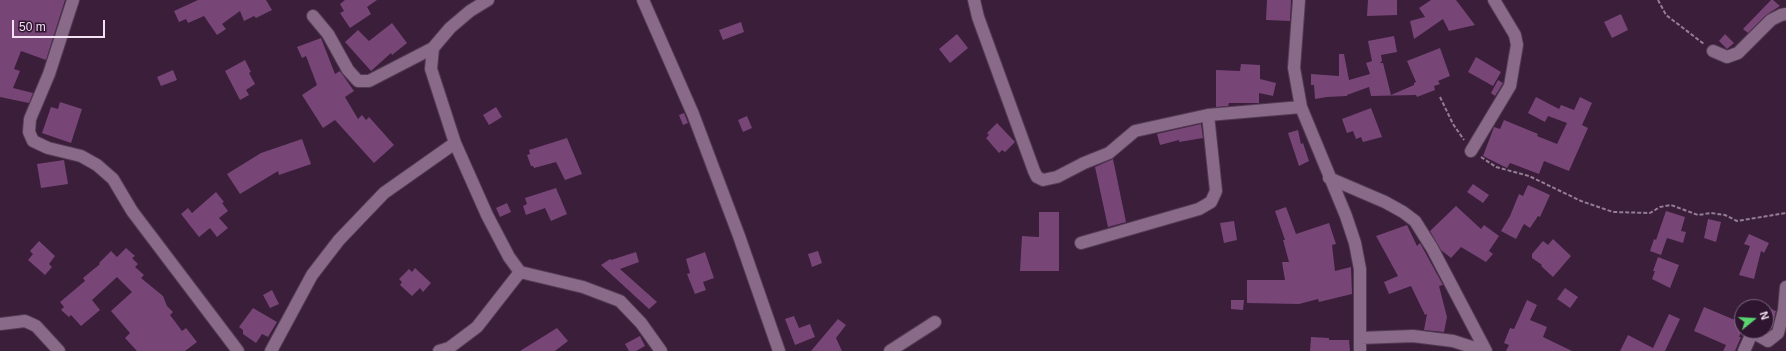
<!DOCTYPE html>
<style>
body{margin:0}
#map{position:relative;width:1786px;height:351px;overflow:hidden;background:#3a1e3a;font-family:Arial,sans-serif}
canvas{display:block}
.north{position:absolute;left:1734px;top:299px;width:40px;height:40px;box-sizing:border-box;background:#2f152f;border:1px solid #7e677e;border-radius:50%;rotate:72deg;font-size:11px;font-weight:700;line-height:16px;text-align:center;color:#f4e2f4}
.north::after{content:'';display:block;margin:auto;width:14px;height:18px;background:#59d56f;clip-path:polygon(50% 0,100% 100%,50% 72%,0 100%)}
.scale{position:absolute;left:12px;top:20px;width:93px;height:18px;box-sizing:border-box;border:2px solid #f4e2f4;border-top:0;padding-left:5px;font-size:12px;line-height:14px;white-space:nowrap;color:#f4e2f4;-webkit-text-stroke:3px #2f152f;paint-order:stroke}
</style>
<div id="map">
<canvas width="1786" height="351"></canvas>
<div class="north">N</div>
<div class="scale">50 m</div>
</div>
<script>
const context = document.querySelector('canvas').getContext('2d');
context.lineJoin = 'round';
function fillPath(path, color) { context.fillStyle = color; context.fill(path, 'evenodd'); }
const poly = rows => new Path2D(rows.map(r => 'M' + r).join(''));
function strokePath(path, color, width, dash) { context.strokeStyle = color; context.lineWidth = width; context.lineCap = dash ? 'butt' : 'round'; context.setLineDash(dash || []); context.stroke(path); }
fillPath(poly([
 [0,0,65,0,46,60,21,51,14,69,20,71,13,88,33,93,29,103,0,97],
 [198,0,266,0,272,10,256,18,254,16,244,21,240,11,222,24,226,29,217,35,204,16,188,23,186,19,179,22,174,11],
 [345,0,377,0,367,7,371,14,350,28,340,13,344,11,340,4],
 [1267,0,1291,0,1290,21,1266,20],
 [1368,0,1397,0,1397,15,1367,16],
 [1431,0,1456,0,1475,25,1449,31,1443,19,1414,39,1410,21,1425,17,1419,8],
 [1771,0,1773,0,1780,6,1766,15,1748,33,1743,29],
 [1621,14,1628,30,1612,38,1604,22],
 [741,22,744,32,723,40,719,30],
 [392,23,407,43,392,55,391,53,371,71,345,42,358,30,369,41],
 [957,34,968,48,950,63,939,49],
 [1725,34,1734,43,1727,49,1719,41],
 [1394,36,1397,52,1381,55,1382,61,1380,63,1383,63,1391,95,1414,85,1414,83,1416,82,1407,61,1440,48,1450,76,1438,81,1440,84,1434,86,1435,90,1417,97,1416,95,1371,96,1369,87,1347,95,1347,96,1327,97,1315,99,1314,85,1311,85,1311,74,1339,76,1339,54,1344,54,1349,80,1370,74,1366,63,1372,61,1368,41],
 [321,38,335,74,340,71,354,91,345,97,358,119,362,115,366,120,369,117,394,145,374,163,335,120,323,128,302,95,317,85,306,56,302,58,297,47],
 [1476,57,1501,72,1493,86,1468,72],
 [245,60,251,72,249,73,255,84,246,90,249,95,240,100,225,71],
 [1241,64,1260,65,1260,79,1276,83,1273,96,1259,93,1259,103,1229,103,1228,106,1216,107,1216,70,1240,71],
 [173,70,177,80,161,86,157,77],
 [1498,80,1503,83,1495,96,1491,93],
 [1536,97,1559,109,1561,105,1574,110,1580,97,1592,103,1582,125,1588,128,1569,171,1544,161,1539,174,1510,163,1507,168,1483,156,1494,127,1500,129,1504,120,1538,134,1537,136,1557,144,1567,123,1548,116,1545,122,1528,113],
 [60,102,82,109,71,143,42,133,51,107,58,109],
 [496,107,502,117,489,125,483,115],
 [1371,108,1382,137,1363,142,1361,137,1356,139,1353,131,1347,133,1342,119],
 [684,113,688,123,683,125,679,115],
 [747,116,752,128,743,132,738,120],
 [997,123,1015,142,1005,152,1002,150,999,153,986,138,989,135,987,133],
 [1201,124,1203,138,1179,142,1179,140,1160,145,1157,134],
 [1298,130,1301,144,1303,143,1309,161,1299,166,1288,133],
 [567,138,582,174,565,180,556,162,534,168,533,166,531,166,527,155,530,154,529,150],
 [302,139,311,164,279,175,278,171,240,194,227,174,261,153],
 [1113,159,1126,222,1108,227,1095,167],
 [64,160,68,184,41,188,37,164],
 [1473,184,1489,195,1483,203,1467,192],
 [1528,185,1550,195,1540,217,1538,216,1530,228,1524,224,1516,239,1501,231,1510,216,1519,194,1523,196],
 [556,188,567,214,551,221,545,208,526,215,523,206,527,204,525,198],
 [216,192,224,202,222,203,228,211,219,218,228,228,217,237,210,228,199,237,181,214,188,208,192,213],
 [507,203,511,212,500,217,496,208],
 [1456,206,1481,229,1484,225,1499,236,1489,251,1493,254,1486,262,1461,247,1451,258,1441,250,1430,231],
 [1286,207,1296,234,1329,223,1336,244,1332,245,1335,271,1351,267,1352,294,1319,302,1318,299,1299,304,1247,303,1247,280,1285,280,1282,262,1289,262,1283,240,1285,240,1275,211],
 [1666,211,1685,217,1681,231,1686,232,1683,243,1667,238,1661,255,1650,251,1654,239,1656,240],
 [1039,212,1059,212,1059,271,1020,271,1022,236,1039,237],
 [1708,219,1721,222,1716,242,1704,238],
 [1234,221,1237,240,1224,243,1220,223],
 [1407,225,1417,246,1420,243,1443,285,1439,286,1447,317,1444,332,1424,330,1427,314,1425,315,1411,286,1389,294,1384,282,1398,276,1376,236],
 [1749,234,1769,243,1764,253,1761,251,1754,279,1739,275,1750,246,1744,244],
 [1553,239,1571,256,1553,277,1541,266,1542,265,1532,258,1532,254,1543,241,1548,245],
 [39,241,55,256,49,264,52,267,45,275,28,260,33,254,30,251],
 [126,248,135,256,132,258,138,264,135,267,144,275,141,278,163,296,167,306,173,312,170,315,182,331,186,328,197,342,185,351,137,351,125,338,130,333,111,311,132,292,117,277,92,300,100,310,81,326,71,315,69,317,61,310,64,307,60,302,85,281,83,278,100,264,99,263,111,251,117,257],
 [818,251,822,263,812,267,808,254],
 [636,252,639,262,620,269,657,302,649,309,601,265,610,259,611,260],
 [705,252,714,278,703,282,706,290,695,294,687,274,690,273,686,259],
 [1658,257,1679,265,1670,288,1652,279,1655,271,1653,271],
 [415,268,431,283,423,292,420,288,412,296,400,285,402,282,399,279,409,269,412,272],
 [1565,288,1578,297,1570,308,1557,299],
 [272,290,279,304,270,308,263,295],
 [1231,300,1244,300,1243,310,1231,309],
 [1527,300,1537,305,1530,320,1547,327,1543,337,1572,351,1506,351,1509,345,1504,343,1510,328,1514,329],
 [1704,307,1742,323,1742,330,1739,337,1741,337,1735,351,1723,351,1726,345,1694,331],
 [1766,307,1776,311,1772,328,1766,326],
 [253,308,277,322,268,337,262,334,256,343,243,334,243,330,239,327],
 [1669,314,1680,319,1665,351,1620,351,1628,335,1653,348],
 [794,316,799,328,810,324,815,337,795,345,785,319],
 [838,319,846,325,836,338,842,351,811,351],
 [557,328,568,341,555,351,520,351],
 [640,336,645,346,636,351,629,351,625,344],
 [1311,337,1329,338,1329,340,1349,340,1350,351,1310,351]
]), '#774677');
const minor = poly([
 [73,0,49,74,30,119,29,132,33,141,48,148,81,156,97,165,113,179,132,211,238,351],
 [488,0,470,11,450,28,433,48,431,69,455,143,487,215,509,257,520,272,583,287,620,301,641,323,661,351],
 [643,0,693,114,739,236,779,351],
 [974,0,978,17,1034,171,1037,177,1043,180,1057,177,1084,163,1109,153,1135,131,1208,115,1301,107],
 [1299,0,1294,68,1301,107,1346,216,1355,243,1360,269,1360,351],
 [313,16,328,34,348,70,358,81,369,81,433,48],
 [1713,51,1727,57,1738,53,1771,20,1781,15,1786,14],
 [1471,151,1510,86,1517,45,1515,35,1494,0],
 [1329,178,1385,202,1403,212,1415,221,1432,248,1486,351],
 [1081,243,1199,209,1211,202,1216,191,1208,115],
 [0,324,25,321,36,326,59,351],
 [1360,338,1413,336,1453,341,1484,351],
 [271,351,312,275,339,240,384,193,455,143],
 [439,351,449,348,477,327,520,272],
 [890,351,935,322],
 [1744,351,1752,333,1754,333,1768,341,1778,333,1784,310,1786,287]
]);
strokePath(minor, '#533c53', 14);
strokePath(poly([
 [1658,0,1666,15,1704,44],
 [1440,97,1453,124,1464,140],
 [1481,157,1496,167,1529,176,1581,201,1613,212,1650,213,1660,207,1671,205,1698,215,1711,213,1725,215,1737,221,1786,213]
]), '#957e95', 2, [4, 2]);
strokePath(minor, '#8a6a89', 12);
</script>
